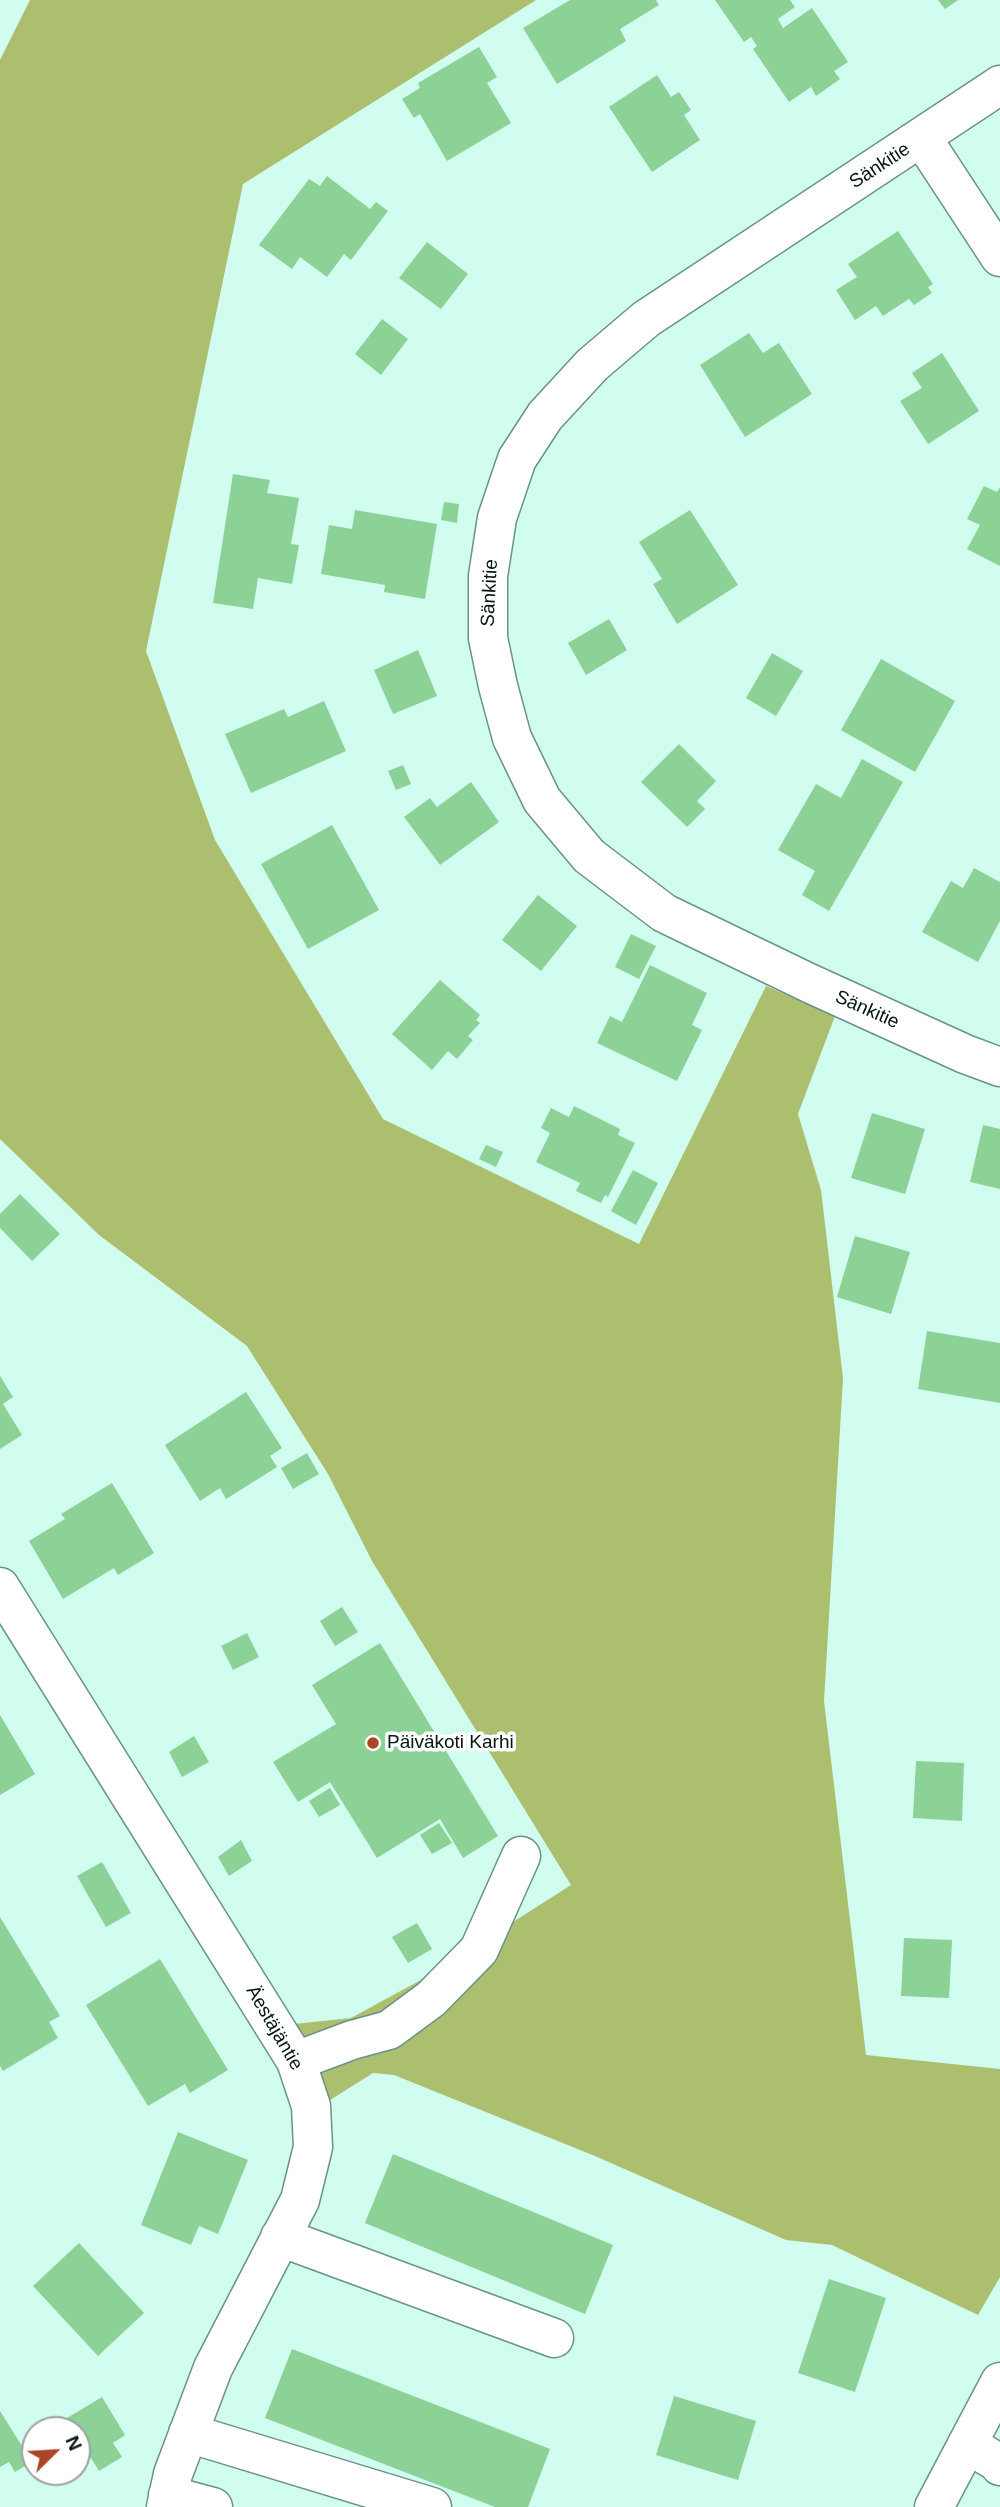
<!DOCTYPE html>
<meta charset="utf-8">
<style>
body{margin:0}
#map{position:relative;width:1000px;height:2507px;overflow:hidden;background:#d0fdf0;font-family:Arial,sans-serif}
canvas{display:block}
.north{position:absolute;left:21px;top:2416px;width:70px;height:70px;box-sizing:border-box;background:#fff;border:2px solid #9ba2a1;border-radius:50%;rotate:66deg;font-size:19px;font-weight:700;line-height:28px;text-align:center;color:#061713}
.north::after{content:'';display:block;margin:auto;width:24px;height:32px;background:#ac4426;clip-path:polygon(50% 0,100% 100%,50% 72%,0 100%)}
</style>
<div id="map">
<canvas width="1000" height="2507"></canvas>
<div class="north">N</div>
</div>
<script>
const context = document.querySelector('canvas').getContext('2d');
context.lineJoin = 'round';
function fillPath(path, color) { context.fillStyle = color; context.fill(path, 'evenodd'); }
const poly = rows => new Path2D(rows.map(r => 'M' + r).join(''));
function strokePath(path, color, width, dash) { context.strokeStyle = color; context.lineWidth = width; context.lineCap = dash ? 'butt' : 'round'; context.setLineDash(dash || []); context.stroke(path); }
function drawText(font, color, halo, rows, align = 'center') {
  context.font = font + ' Arial,sans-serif'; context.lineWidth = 7; context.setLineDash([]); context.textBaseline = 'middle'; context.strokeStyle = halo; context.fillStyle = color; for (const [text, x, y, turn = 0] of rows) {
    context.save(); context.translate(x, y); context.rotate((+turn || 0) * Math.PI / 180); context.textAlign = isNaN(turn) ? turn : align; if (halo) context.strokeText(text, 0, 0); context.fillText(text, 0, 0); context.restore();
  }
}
fillPath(poly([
 [30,0,536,0,243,184,146,651,215,840,383,1119,639,1244,766,986,835,1016,798,1114,821,1190,843,1378,824,1701,866,2055,1000,2069,1000,2277,978,2315,832,2245,786,2240,595,2156,394,2075,373,2073,327,2102,294,2024,351,2018,430,1975,571,1885,372,1561,328,1474,247,1346,99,1235,0,1139,0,60]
]), '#acbf6e');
fillPath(poly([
 [570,0,656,0,659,5,620,29,626,41,557,84,523,28],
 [715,0,790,0,795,7,778,19,783,28,812,8,848,62,834,71,840,79,816,96,811,87,789,102,753,49,757,46,751,37,744,42],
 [938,0,958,0,945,9],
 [479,47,497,77,487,83,511,123,447,161,420,114,414,118,402,99,420,88,418,83],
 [657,75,671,97,679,92,691,110,684,115,700,140,652,172,609,107],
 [327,176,370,209,376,202,388,211,351,260,344,254,327,277,300,257,292,269,259,245,309,179,320,186],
 [898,231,933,284,928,287,932,293,914,305,909,299,883,316,876,306,855,320,836,290,857,277,848,264],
 [427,242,468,274,441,309,399,278],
 [382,319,408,339,381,375,355,354],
 [749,333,763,353,779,343,812,394,745,437,700,365],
 [942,353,979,411,928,444,900,401,922,388,912,373],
 [233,474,270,480,267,493,299,498,291,544,299,545,292,584,258,578,253,609,213,603],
 [984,486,997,492,1000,487,1000,566,967,549,980,525,967,519],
 [444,502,459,504,457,523,441,520],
 [355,510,437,524,425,599,384,592,385,585,321,574,329,525,352,529],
 [690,510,738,585,677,624,653,584,662,579,639,542],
 [609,619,627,650,586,675,568,643],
 [418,650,437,696,393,714,374,670],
 [772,653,803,671,776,716,746,698],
 [881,659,955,701,915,772,841,730],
 [324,701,346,751,251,793,225,734,284,709,288,717],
 [679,744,716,781,697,801,705,809,687,827,641,782],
 [862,759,903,782,829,911,802,895,815,871,778,850,816,784,841,798],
 [403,765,411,784,396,790,388,771],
 [471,782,499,822,440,865,404,817,430,798,437,807],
 [332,825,379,910,308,949,261,864],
 [974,868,1000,882,1000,921,978,962,922,932,951,881,963,888],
 [538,895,577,926,541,971,502,940],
 [631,934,656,946,639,979,615,967],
 [650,965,707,993,692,1025,702,1030,677,1081,597,1043,610,1016,622,1022],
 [440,980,480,1015,476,1020,480,1023,468,1036,473,1040,457,1059,448,1051,432,1070,392,1034],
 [574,1106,620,1129,618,1135,635,1143,608,1197,605,1195,601,1203,576,1191,580,1183,536,1162,550,1133,541,1128,551,1108,569,1117],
 [872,1113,925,1129,905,1194,851,1178],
 [983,1125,1000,1129,1000,1189,970,1182],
 [486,1145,503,1152,496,1167,479,1159],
 [633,1170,658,1183,636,1225,611,1211],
 [20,1194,60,1234,32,1261,0,1228,0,1214],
 [855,1236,910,1252,891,1314,837,1297],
 [927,1331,1000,1343,1000,1403,918,1389],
 [0,1376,13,1397,3,1404,22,1435,0,1449],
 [246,1392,282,1448,270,1456,277,1467,226,1499,220,1488,200,1501,165,1445],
 [307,1453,319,1474,293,1489,281,1468],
 [112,1483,154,1553,118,1575,114,1568,63,1599,29,1541,65,1519,61,1514],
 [342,1607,358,1632,335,1646,320,1621],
 [247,1633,259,1657,233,1670,221,1646],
 [380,1643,498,1836,463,1858,440,1819,377,1858,330,1782,298,1802,273,1762,336,1724,312,1685],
 [0,1715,35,1774,0,1795],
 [194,1736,209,1762,182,1777,169,1752],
 [916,1761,964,1763,962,1821,913,1818],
 [330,1788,340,1805,319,1817,309,1801],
 [439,1823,452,1843,432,1854,420,1835],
 [241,1840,252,1861,229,1876,218,1857],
 [102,1862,131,1913,106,1927,77,1876],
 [0,1917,60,2016,49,2022,58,2038,3,2071,0,2066],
 [417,1923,432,1949,408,1963,392,1937],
 [904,1938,952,1940,949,1998,901,1996],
 [160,1959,228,2070,190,2093,185,2084,148,2106,86,2005],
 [178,2132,248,2160,218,2234,199,2226,191,2245,141,2225],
 [393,2154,613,2245,585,2314,365,2223],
 [79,2243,144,2313,98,2356,33,2286],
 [829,2279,886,2298,855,2392,798,2373],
 [292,2349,550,2449,528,2507,495,2507,265,2418],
 [674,2396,756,2421,738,2480,656,2455],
 [102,2397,125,2435,113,2443,122,2457,99,2471,77,2435,77,2430,74,2430,67,2418],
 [0,2411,32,2462,15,2472,9,2462,0,2467]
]), '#8cd195');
const minor = poly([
 [1000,85,646,319,592,365,545,416,517,459,497,518,488,576,488,638,498,686,512,738,542,800,589,856,664,913,809,983,965,1054,1000,1067],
 [922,138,1000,257],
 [0,1587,296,2061,311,2106,313,2147,300,2200,213,2368,173,2474,166,2507],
 [296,2061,352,2040,389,2030,431,1999,479,1950,521,1856],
 [280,2237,554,2338],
 [188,2433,432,2507],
 [967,2444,997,2462,1000,2466],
 [168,2495,213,2507],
 [934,2507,1000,2382]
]);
strokePath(minor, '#6a9388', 41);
strokePath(minor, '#fff', 38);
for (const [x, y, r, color] of [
 [373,1743,7,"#ac4426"]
]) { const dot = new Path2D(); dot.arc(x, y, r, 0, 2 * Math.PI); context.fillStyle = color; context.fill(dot); strokePath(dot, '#fff', 2.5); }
drawText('19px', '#061713', '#fff', [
 ["Sänkitie",880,166,-33],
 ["Sänkitie",490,593,-87],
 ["Sänkitie",867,1010,24],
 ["Äestäjäntie",274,2028,60]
]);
drawText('19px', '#061713', '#fff', [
 ["Päiväkoti Karhi",387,1743]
], 'left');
</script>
